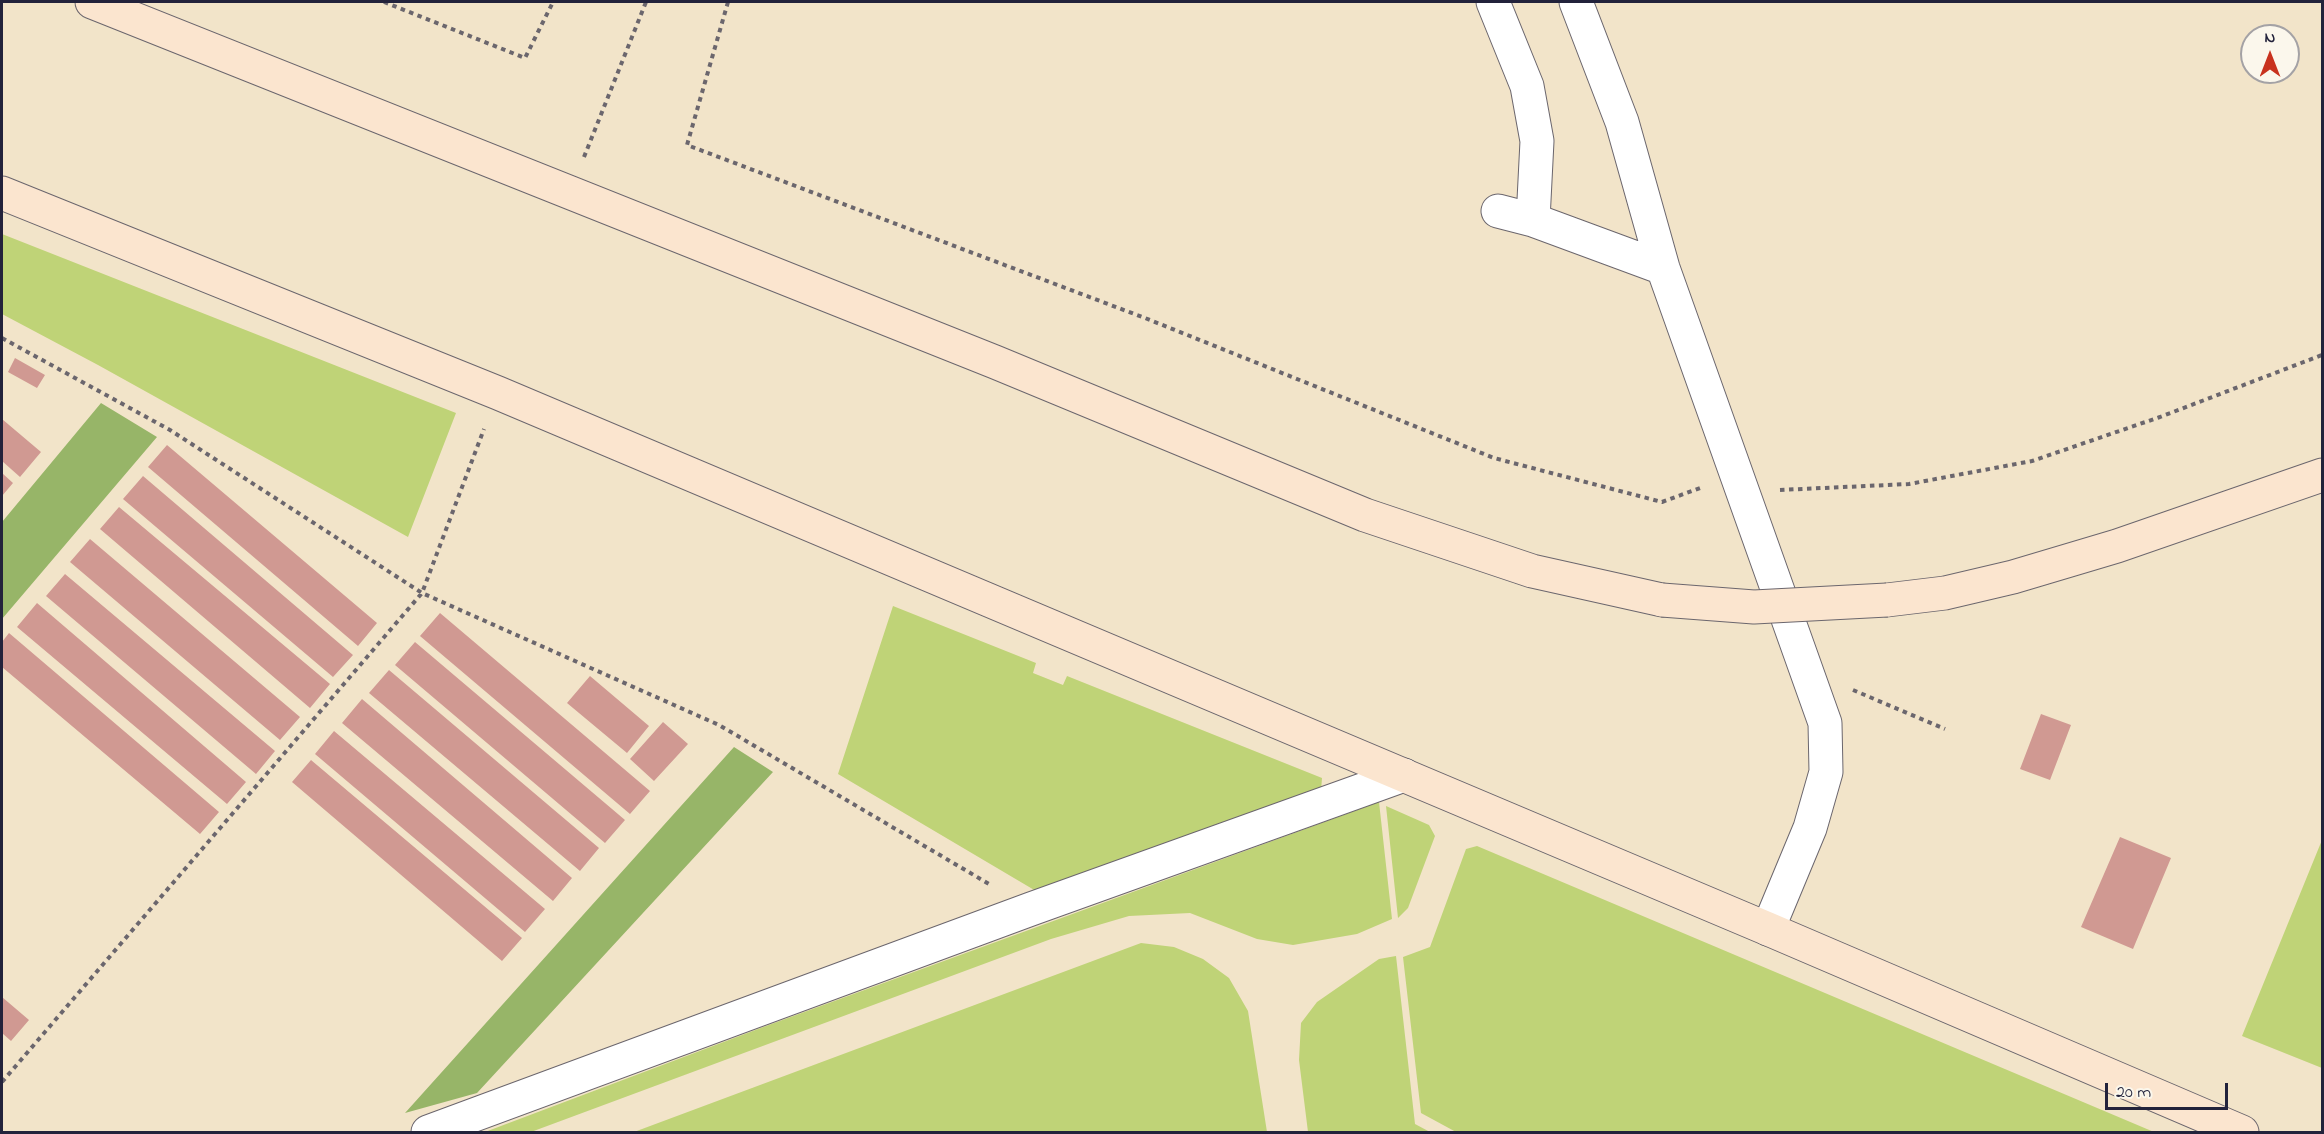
<!DOCTYPE html>
<style>
body{margin:0}
#map{position:relative;width:2324px;height:1134px;overflow:hidden;background:#f2e4c9;font-family:"Indie Flower",sans-serif}
canvas{display:block}
.frame{position:absolute;inset:0;border:3px solid #22223b;pointer-events:none}
.north{position:absolute;left:2240px;top:24px;width:60px;height:60px;box-sizing:border-box;background:#fbf7ec;border:2px solid #a4a2a5;border-radius:50%;rotate:0deg;font-size:16px;font-weight:700;line-height:24px;text-align:center;color:#22223b}
.north::after{content:'';display:block;margin:auto;width:21px;height:27px;background:#c8321e;clip-path:polygon(50% 0,100% 100%,50% 72%,0 100%)}
.scale{position:absolute;left:2105px;top:1083px;width:123px;height:27px;box-sizing:border-box;border:3px solid #22223b;border-top:0;padding-left:8px;font-size:18px;line-height:21px;white-space:nowrap;color:#22223b;-webkit-text-stroke:4px #fbf7ec;paint-order:stroke}
</style>
<div id="map">
<canvas width="2324" height="1134"></canvas>
<div class="frame"></div>
<div class="north">N</div>
<div class="scale">20 m</div>
</div>
<script>
const context = document.querySelector('canvas').getContext('2d');
context.lineJoin = 'round';
function fillPath(path, color) { context.fillStyle = color; context.fill(path, 'evenodd'); }
const poly = rows => new Path2D(rows.map(r => 'M' + r).join(''));
function strokePath(path, color, width, dash) { context.strokeStyle = color; context.lineWidth = width; context.lineCap = dash ? 'butt' : 'round'; context.setLineDash(dash || []); context.stroke(path); }
fillPath(poly([
 [2,234,456,413,408,537,98,365,2,314],
 [893,606,1036,663,1033,673,1063,685,1067,676,1322,778,1321,791,1041,894,838,774],
 [1379,802,1392,919,1357,934,1293,945,1257,939,1190,913,1129,916,1051,939,531,1132,485,1132,766,1026],
 [1386,806,1429,825,1435,836,1408,908,1398,918],
 [2322,840,2322,1068,2242,1036],
 [1477,846,2154,1132,1456,1132,1421,1113,1403,957,1430,947,1466,849],
 [1141,943,1174,947,1203,959,1229,978,1248,1011,1267,1132,634,1132],
 [1396,956,1415,1124,1430,1132,1308,1132,1299,1060,1301,1023,1317,1002,1379,959]
]), '#bfd377');
fillPath(poly([
 [101,403,157,437,2,619,2,522],
 [734,747,773,772,477,1093,405,1113]
]), '#97b568');
fillPath(poly([
 [15,358,45,375,37,388,8,372],
 [2,419,41,452,20,477,2,461],
 [167,445,377,623,358,646,148,467],
 [2,473,13,483,2,496],
 [143,476,353,655,333,677,123,499],
 [119,507,330,684,310,708,100,529],
 [90,539,300,717,280,740,70,562],
 [65,574,275,751,256,774,46,596],
 [37,603,246,782,227,804,17,627],
 [440,613,650,791,630,814,420,636],
 [9,633,219,812,200,834,2,667,2,642],
 [415,642,625,820,605,843,395,665],
 [389,670,599,848,580,871,369,693],
 [590,676,649,726,627,753,567,703],
 [362,699,572,878,553,901,342,723],
 [2041,714,2071,725,2050,780,2020,769],
 [663,722,688,744,654,781,630,759],
 [334,731,545,909,525,932,315,754],
 [311,760,522,938,502,961,292,782],
 [2120,837,2171,858,2133,949,2081,927],
 [2,997,29,1020,11,1041,2,1033]
]), '#d09992');
const street = poly([
 [1493,2,1527,86,1537,141,1533,220,1663,268],
 [1576,2,1622,122,1663,268,1825,723,1826,772,1810,828,1768,929],
 [1498,211,1533,220],
 [428,1132,1031,909,1404,775]
]);
const secondary = poly([
 [92,2,995,362,1365,515,1532,571,1662,600],
 [2,193,498,393,1768,929,2242,1132],
 [1887,600,1945,593,2013,577,2117,546,2322,475]
]);
strokePath(street, '#6b666d', 35);
strokePath(secondary, '#6b666d', 35);
strokePath(poly([
 [384,2,525,58,553,2],
 [728,2,687,145,1145,318,1494,458,1662,502,1700,488],
 [584,157,646,2],
 [2,338,170,430,422,593,719,725,989,884],
 [1780,490,1909,484,2032,461,2160,417,2322,355],
 [1853,690,1945,729],
 [2,1082,422,593,484,429]
]), '#6b666d', 4, [4.5, 4.5]);
strokePath(street, '#fff', 33);
strokePath(secondary, '#fbe5cf', 33);
const secondaryBridge = poly([
 [1662,600,1754,607,1887,600]
]);
strokePath(secondaryBridge, '#6b666d', 35, []);
strokePath(secondaryBridge, '#fbe5cf', 33);
</script>
